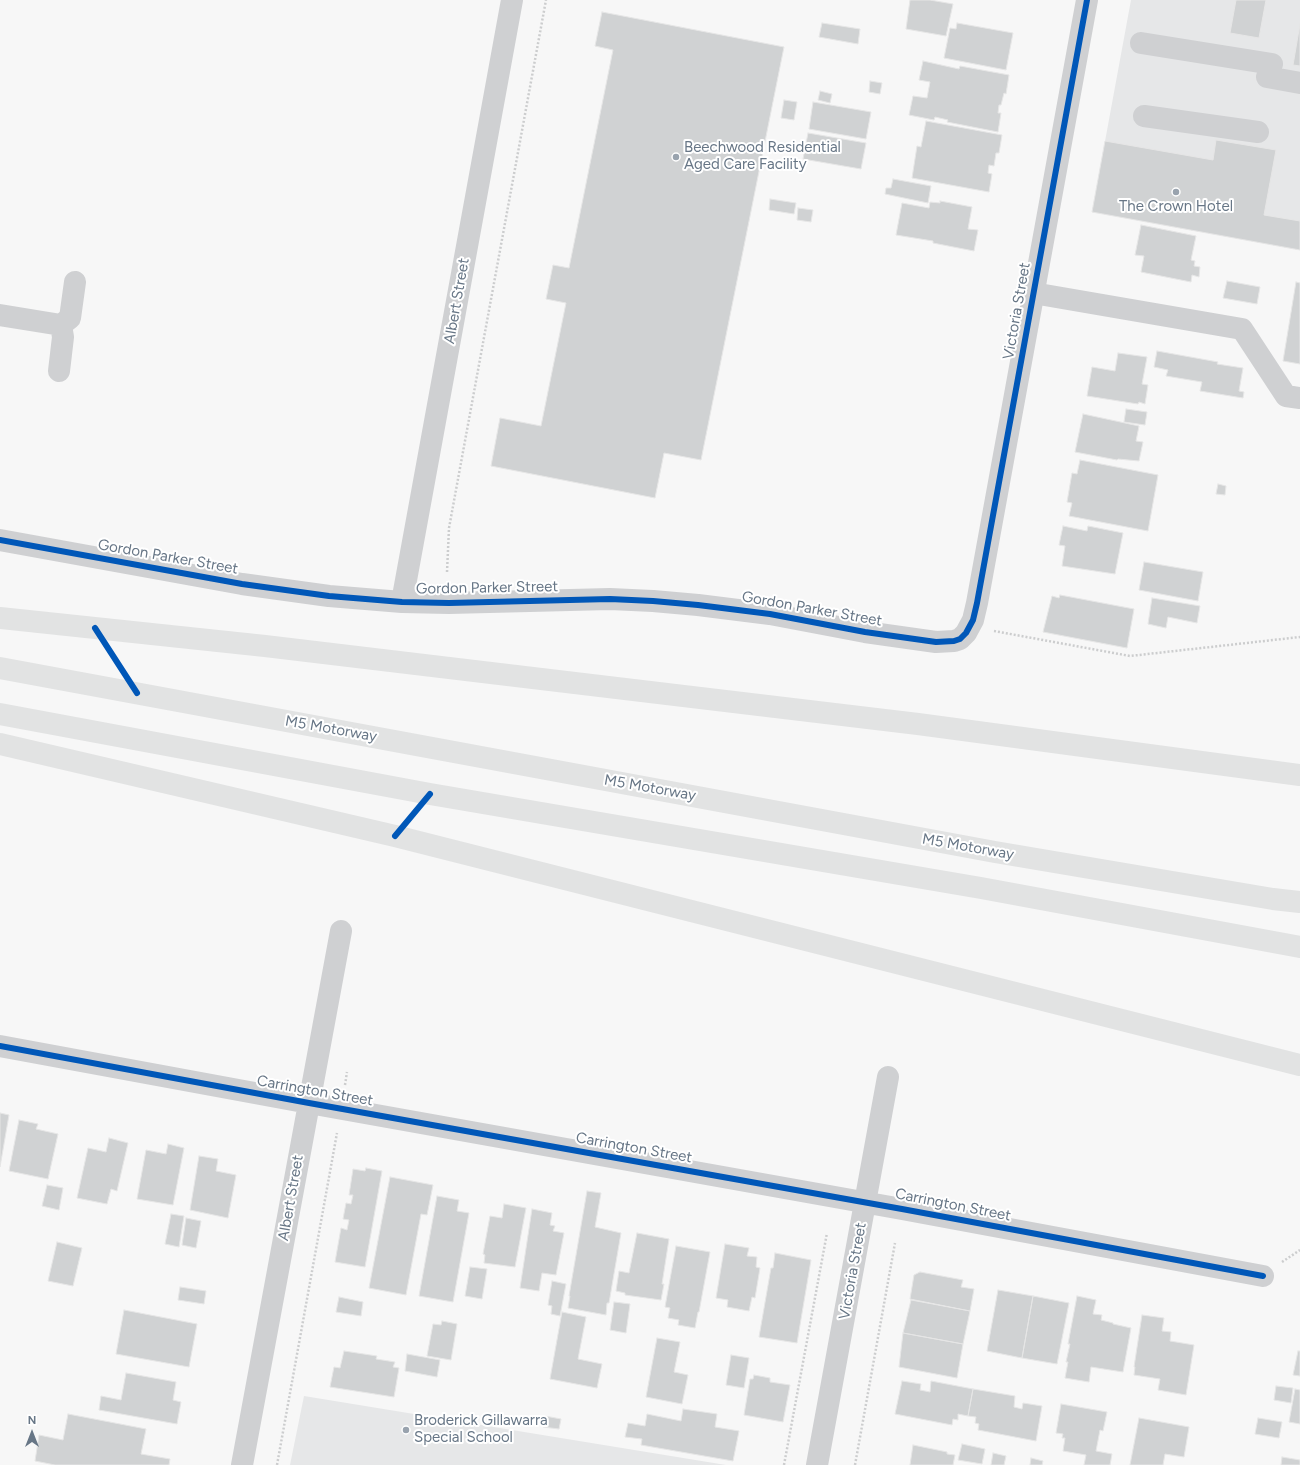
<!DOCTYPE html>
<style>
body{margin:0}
#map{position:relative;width:1300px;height:1465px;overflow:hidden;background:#f7f7f7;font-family:Figtree,sans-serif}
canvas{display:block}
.north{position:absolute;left:12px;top:1413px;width:40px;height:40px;-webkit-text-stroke:3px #fff;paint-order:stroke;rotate:0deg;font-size:11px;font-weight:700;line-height:16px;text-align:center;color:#677686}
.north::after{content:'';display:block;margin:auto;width:14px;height:18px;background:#677686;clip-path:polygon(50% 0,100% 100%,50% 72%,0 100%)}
</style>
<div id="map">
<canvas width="1300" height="1465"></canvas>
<div class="north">N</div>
</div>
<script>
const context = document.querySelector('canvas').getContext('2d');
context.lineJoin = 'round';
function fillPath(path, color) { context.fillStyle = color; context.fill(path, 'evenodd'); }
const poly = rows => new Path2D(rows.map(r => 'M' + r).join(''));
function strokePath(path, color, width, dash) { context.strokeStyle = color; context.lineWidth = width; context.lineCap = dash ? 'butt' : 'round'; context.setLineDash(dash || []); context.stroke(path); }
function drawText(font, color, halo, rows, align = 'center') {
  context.font = font + ' Figtree,sans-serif'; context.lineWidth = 4; context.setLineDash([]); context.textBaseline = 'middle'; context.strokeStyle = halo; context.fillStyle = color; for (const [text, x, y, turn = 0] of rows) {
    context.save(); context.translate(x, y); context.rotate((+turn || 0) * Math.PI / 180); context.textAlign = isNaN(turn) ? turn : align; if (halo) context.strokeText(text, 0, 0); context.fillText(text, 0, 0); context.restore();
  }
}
fillPath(poly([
 [1131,0,1300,0,1300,250,1092,212],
 [304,1396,726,1465,290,1465]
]), '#e6e7e8');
const building = poly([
 [910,0,930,0,953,4,946,36,906,29,910,0],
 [1236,0,1266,0,1259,38,1230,33,1236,0],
 [602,12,784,47,701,460,664,453,655,498,491,466,500,418,541,426,566,303,546,299,553,265,569,268,613,50,595,46,602,12],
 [822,23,860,29,858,44,819,37,822,23],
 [957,23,1013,33,1006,70,944,58,950,28,956,29,957,23],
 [1300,24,1300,66,1293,65,1300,24],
 [923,61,959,69,960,66,1009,75,1006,94,1004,93,1001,105,999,105,998,113,1001,113,998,132,947,122,948,120,935,117,934,120,909,115,913,96,927,98,930,82,919,80,923,61],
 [870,81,882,83,880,94,869,92,870,81],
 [820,91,832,94,830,103,818,100,820,91],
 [784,100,797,102,794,120,781,118,784,100],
 [813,102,871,112,866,139,809,129,813,102],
 [926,121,1002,135,999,153,996,153,994,166,989,165,988,173,992,174,989,192,912,178,917,146,921,147,926,121],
 [808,133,866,143,861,169,803,159,808,133],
 [1216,140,1276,150,1264,215,1300,221,1300,250,1092,212,1105,141,1213,160,1216,140],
 [893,179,931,186,928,203,885,194,886,188,891,188,893,179],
 [770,199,796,203,794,214,769,210,770,199],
 [940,201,972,207,968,229,978,230,974,251,933,243,933,241,896,235,902,203,929,208,930,202,940,203,940,201],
 [798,208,813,210,811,222,797,220,798,208],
 [1141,225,1196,236,1191,260,1195,261,1194,266,1200,267,1199,277,1192,275,1191,282,1141,272,1144,256,1135,255,1141,225],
 [1227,281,1260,287,1257,304,1223,298,1227,281],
 [1296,282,1300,283,1300,364,1283,361,1296,282],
 [1157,351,1218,362,1217,364,1243,368,1239,391,1244,392,1243,398,1200,391,1202,382,1166,376,1168,370,1154,367,1157,351],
 [1118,353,1147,357,1142,384,1148,385,1145,404,1139,402,1138,404,1087,396,1092,367,1115,371,1118,353],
 [1126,409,1147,412,1145,425,1124,422,1126,409],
 [1083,414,1139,426,1136,441,1143,442,1139,461,1118,459,1117,460,1075,452,1083,414],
 [1080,460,1158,475,1148,531,1069,516,1072,503,1067,502,1072,473,1077,474,1080,460],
 [1218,484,1226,486,1225,495,1216,494,1218,484],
 [1063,526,1087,531,1088,526,1123,533,1115,574,1062,566,1065,546,1059,545,1063,526],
 [1144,562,1203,572,1198,601,1139,590,1144,562],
 [1060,595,1134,609,1127,648,1043,632,1052,596,1059,598,1060,595],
 [1152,598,1200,606,1197,623,1168,617,1166,628,1148,624,1152,598],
 [0,1113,9,1115,0,1167,0,1113],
 [19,1120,38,1124,36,1129,58,1134,48,1179,9,1171,19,1120],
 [109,1138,128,1143,117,1191,111,1189,107,1204,77,1198,88,1148,106,1152,109,1138],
 [168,1144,184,1148,173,1205,137,1199,146,1150,166,1154,168,1144],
 [199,1156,218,1159,216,1171,236,1175,228,1218,190,1210,199,1156],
 [366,1168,382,1171,365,1267,335,1262,341,1228,347,1230,349,1220,343,1219,346,1203,351,1204,353,1195,349,1195,353,1169,365,1171,366,1168],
 [390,1177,433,1185,427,1215,421,1214,406,1295,369,1288,390,1177],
 [47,1185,63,1188,59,1210,42,1206,47,1185],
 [587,1191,601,1193,595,1227,621,1233,609,1303,607,1303,606,1315,568,1308,570,1296,569,1296,587,1191],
 [437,1196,459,1200,457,1211,469,1213,453,1302,419,1296,437,1196],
 [504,1204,526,1208,515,1267,484,1263,485,1255,483,1254,490,1216,502,1218,504,1204],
 [532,1209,552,1213,550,1225,555,1226,553,1231,564,1233,556,1275,542,1273,539,1291,520,1288,532,1209],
 [171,1214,184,1216,179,1247,165,1244,171,1214],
 [186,1218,201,1221,196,1248,182,1245,186,1218],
 [637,1233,669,1239,662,1284,664,1284,661,1300,625,1295,625,1293,616,1291,619,1271,629,1273,637,1233],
 [57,1242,82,1248,73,1286,48,1281,57,1242],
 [725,1244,749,1248,747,1256,757,1257,756,1267,760,1268,755,1298,752,1297,749,1311,727,1307,728,1300,716,1298,725,1244],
 [676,1246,710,1252,699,1312,698,1312,695,1328,678,1325,679,1320,668,1318,670,1308,665,1307,676,1246],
 [775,1253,811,1260,797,1343,759,1337,771,1268,773,1268,775,1253],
 [470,1267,487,1269,482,1299,465,1296,470,1267],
 [920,1272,963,1280,961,1287,974,1289,970,1311,910,1299,914,1275,920,1272],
 [552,1281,566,1284,560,1316,551,1314,552,1306,548,1305,552,1281],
 [180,1287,206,1291,204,1304,178,1300,180,1287],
 [998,1290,1033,1296,1022,1358,987,1351,998,1290],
 [1033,1296,1069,1303,1057,1364,1022,1358,1033,1296],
 [1077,1296,1096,1300,1093,1314,1102,1315,1101,1320,1113,1323,1113,1324,1131,1328,1123,1372,1091,1367,1089,1382,1065,1378,1068,1362,1066,1362,1070,1344,1068,1344,1077,1296],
 [339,1297,363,1302,361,1316,336,1312,339,1297],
 [911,1300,970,1311,963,1344,903,1333,911,1300],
 [614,1302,630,1304,626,1333,610,1330,614,1302],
 [124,1310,197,1324,189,1367,116,1354,124,1310],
 [562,1312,586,1317,578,1359,602,1364,597,1388,550,1379,562,1312],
 [1142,1315,1164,1318,1162,1331,1171,1332,1170,1341,1194,1345,1186,1395,1158,1390,1160,1379,1134,1375,1135,1367,1134,1367,1142,1315],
 [442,1321,457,1324,451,1360,427,1356,433,1324,441,1325,442,1321],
 [903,1333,963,1344,957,1378,899,1367,903,1333],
 [657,1338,680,1342,674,1372,688,1375,682,1404,646,1397,657,1338],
 [344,1351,377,1356,376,1359,395,1362,393,1367,399,1368,394,1397,330,1387,334,1367,340,1368,344,1351],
 [1298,1351,1300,1351,1300,1376,1293,1375,1298,1351],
 [407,1354,440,1360,437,1377,405,1371,407,1354],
 [731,1355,749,1358,744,1388,726,1385,731,1355],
 [126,1373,176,1382,173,1400,181,1402,177,1424,99,1410,101,1396,121,1400,126,1373],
 [754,1375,770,1378,770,1382,790,1385,783,1422,744,1415,750,1379,753,1379,754,1375],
 [902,1381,921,1384,920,1390,930,1392,931,1381,973,1389,968,1416,958,1414,958,1420,953,1419,952,1425,895,1414,902,1381],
 [1276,1386,1293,1388,1291,1403,1274,1400,1276,1386],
 [973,1389,1015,1396,1014,1407,1022,1409,1023,1403,1042,1406,1036,1441,978,1430,979,1424,975,1423,976,1417,968,1416,973,1389],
 [1295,1389,1300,1390,1300,1424,1289,1422,1295,1389],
 [1061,1404,1107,1412,1103,1431,1100,1430,1096,1451,1112,1454,1110,1465,1084,1465,1086,1455,1063,1451,1065,1438,1062,1438,1063,1434,1056,1433,1061,1404],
 [683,1409,717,1414,715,1427,739,1431,733,1461,641,1445,642,1439,625,1437,628,1423,645,1426,647,1414,681,1421,683,1409],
 [68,1414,146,1429,141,1454,170,1459,169,1465,55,1465,35,1461,39,1435,63,1440,68,1414],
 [545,1416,561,1419,559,1429,543,1427,545,1416],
 [1139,1418,1189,1427,1184,1457,1165,1454,1163,1465,1130,1465,1139,1418],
 [1258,1418,1282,1422,1279,1438,1255,1434,1258,1418],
 [962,1444,985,1449,982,1464,958,1460,962,1444],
 [913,1445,947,1452,947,1454,955,1455,953,1465,910,1465,913,1445],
 [993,1453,1006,1456,1004,1465,991,1465,993,1453],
 [1282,1457,1300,1460,1300,1465,1281,1465,1282,1457],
 [1031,1458,1043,1461,1042,1465,1030,1465,1031,1458]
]);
fillPath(building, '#d0d2d3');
strokePath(building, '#e6e6e6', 1);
strokePath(poly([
 [447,572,449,528,546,0],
 [994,631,1130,656,1300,637],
 [345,1085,347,1072],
 [1282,1262,1300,1250],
 [277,1465,337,1133],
 [784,1465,827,1233],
 [855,1465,895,1243]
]), '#cccdce', 2.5, [2, 2]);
strokePath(poly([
 [1141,43,1272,64],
 [1267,77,1300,83],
 [1144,116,1258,132],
 [1033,293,1242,329,1286,396,1300,398],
 [0,315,61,325,70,318,75,282],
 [59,371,63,337,61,325],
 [0,540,242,584,329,596,402,602,449,603,610,599,653,601,698,605,770,614,865,632,936,642,954,641,960,639,966,633,973,620,977,603,1087,0],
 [402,602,512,0],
 [0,1046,309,1103,902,1209,1263,1276],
 [242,1465,341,931],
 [817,1465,888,1077]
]), '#cfd0d2', 22);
strokePath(poly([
 [0,618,265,646,918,724,1300,775],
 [0,668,995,852,1273,899,1300,902],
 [0,714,430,794,981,888,1300,947],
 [0,744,395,836,1300,1065]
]), '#e2e3e3', 22);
strokePath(poly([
 [0,540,242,584,329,596,402,602,449,603,610,599,653,601,698,605,770,614,865,632,936,642,954,641,960,639,966,633,973,620,977,603,1087,0],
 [95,628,137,693],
 [395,836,430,794],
 [0,1046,309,1103,902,1209,1263,1276]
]), '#0057b8', 6);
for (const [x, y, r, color] of [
 [676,157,4,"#99a3ae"],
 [1176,192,4,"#99a3ae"],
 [406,1430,4,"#99a3ae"]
]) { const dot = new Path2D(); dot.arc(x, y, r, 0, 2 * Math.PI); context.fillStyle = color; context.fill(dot); strokePath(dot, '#fff', 1.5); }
drawText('15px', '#677686', '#fff', [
 ["Beechwood Residential",684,148],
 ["Aged Care Facility",684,165],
 ["The Crown Hotel",1176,207,"center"],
 ["Broderick Gillawarra",414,1421],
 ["Special School",414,1438]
], 'left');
drawText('15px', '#677686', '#fff', [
 ["Albert Street",457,301,-80],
 ["Victoria Street",1017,311,-80],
 ["Gordon Parker Street",168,557,10],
 ["Gordon Parker Street",487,588,-1],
 ["Gordon Parker Street",812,609,10],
 ["M5 Motorway",331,729,10],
 ["M5 Motorway",650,788,10],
 ["M5 Motorway",968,847,10],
 ["Carrington Street",315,1091,10],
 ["Carrington Street",634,1148,10],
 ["Albert Street",291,1198,-80],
 ["Carrington Street",953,1205,11],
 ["Victoria Street",853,1271,-80]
]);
</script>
